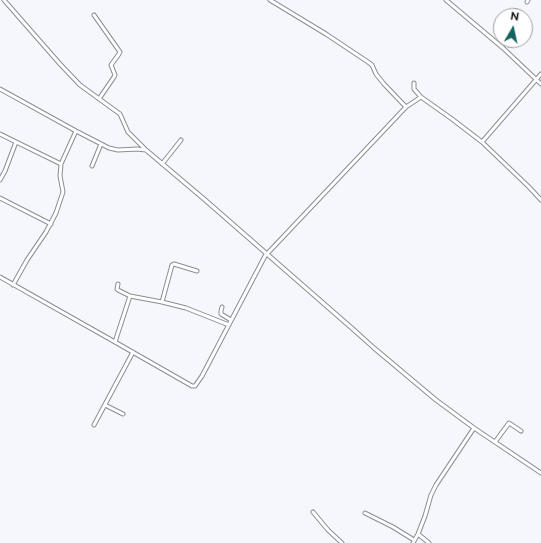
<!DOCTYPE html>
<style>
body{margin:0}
#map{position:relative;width:541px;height:543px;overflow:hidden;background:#f6f7fd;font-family:Raleway,sans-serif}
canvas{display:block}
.north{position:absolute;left:493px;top:8px;width:40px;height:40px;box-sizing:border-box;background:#fff;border:1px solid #9f9fa0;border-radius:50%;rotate:9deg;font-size:11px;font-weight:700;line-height:16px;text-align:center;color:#0f0f11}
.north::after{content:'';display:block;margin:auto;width:14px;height:18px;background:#15635f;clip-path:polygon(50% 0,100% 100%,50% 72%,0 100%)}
</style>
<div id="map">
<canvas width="541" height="543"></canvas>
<div class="north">N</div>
</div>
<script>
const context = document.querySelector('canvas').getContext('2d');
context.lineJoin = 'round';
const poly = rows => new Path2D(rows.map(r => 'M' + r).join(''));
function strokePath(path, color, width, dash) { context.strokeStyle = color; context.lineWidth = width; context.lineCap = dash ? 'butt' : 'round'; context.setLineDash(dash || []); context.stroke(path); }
const minor = poly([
 [4,0,60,64,80,85,120,114,128,132,145,149],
 [270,0,326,34,368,62,372,65,376,74,384,84,406,107],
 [446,0,503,48,541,84],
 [527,2,528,0],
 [94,15,120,52,119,54,111,65,115,75,114,77,99,99],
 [414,83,414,89,421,97,452,119,482,142,529,187,541,200],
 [0,89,76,131,109,148,118,150,137,149,146,150,204,199,354,330,374,348,436,400,474,428,541,473],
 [0,134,61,164],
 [482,142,541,74],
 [162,164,181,140],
 [92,166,101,144],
 [0,180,5,171,16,142],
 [0,198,51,224],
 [0,277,115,342,192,386,195,386,202,376,265,256,406,107,421,97],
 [118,284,117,289,118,290,130,296],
 [13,285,27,260,46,232,56,213,63,192,60,176,61,164,76,131],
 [162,302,186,308,229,325],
 [222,307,221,311,221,314,231,320],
 [115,342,130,296,162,302,172,265,174,264,197,271],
 [105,405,123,414],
 [94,425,133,352],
 [495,442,509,423,521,431],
 [313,512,328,530,342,543],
 [365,513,393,527,414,540],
 [418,534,429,543],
 [413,543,418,534,425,516,431,495,436,485,474,428]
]);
strokePath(minor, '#8c8d93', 5);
strokePath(minor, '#fff', 3);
</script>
